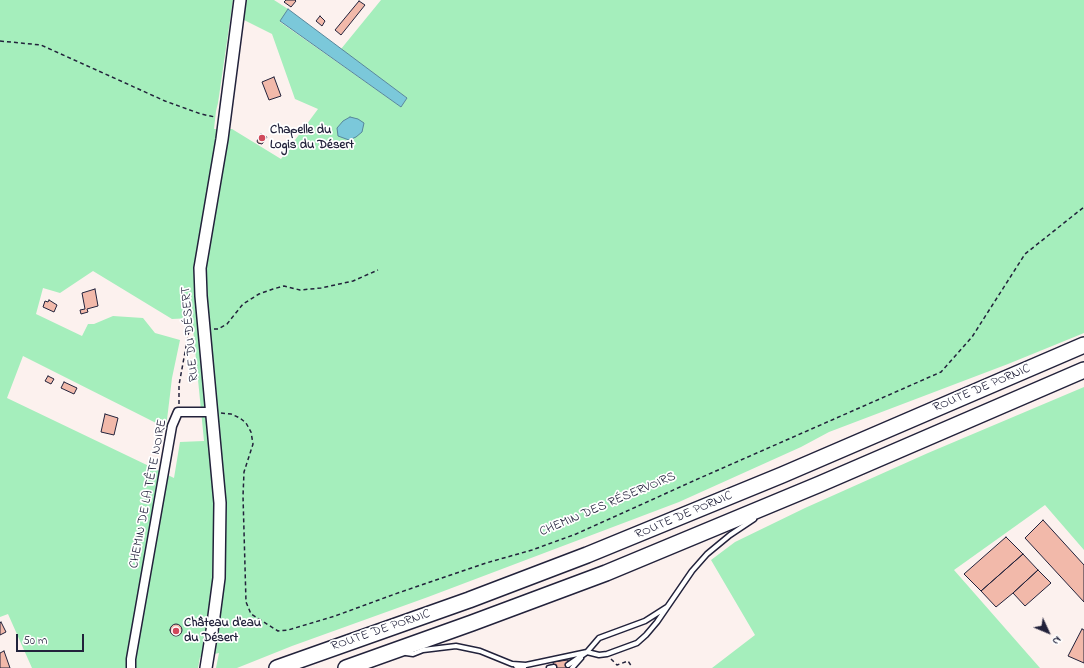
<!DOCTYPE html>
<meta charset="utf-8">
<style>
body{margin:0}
#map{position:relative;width:1084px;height:668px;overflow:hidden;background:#fcf1ee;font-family:"Indie Flower",sans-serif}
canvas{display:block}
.north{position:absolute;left:1028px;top:612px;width:40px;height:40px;-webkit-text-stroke:3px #fff;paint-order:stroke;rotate:134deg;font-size:11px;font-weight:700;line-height:16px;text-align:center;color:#22223b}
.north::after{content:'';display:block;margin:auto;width:14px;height:18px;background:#22223b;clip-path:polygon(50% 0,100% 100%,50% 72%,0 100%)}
.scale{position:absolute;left:16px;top:634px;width:68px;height:18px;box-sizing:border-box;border:2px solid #22223b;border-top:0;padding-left:5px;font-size:12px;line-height:14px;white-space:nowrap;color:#22223b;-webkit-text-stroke:3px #fff;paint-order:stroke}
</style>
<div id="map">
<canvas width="1084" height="668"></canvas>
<div class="north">N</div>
<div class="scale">50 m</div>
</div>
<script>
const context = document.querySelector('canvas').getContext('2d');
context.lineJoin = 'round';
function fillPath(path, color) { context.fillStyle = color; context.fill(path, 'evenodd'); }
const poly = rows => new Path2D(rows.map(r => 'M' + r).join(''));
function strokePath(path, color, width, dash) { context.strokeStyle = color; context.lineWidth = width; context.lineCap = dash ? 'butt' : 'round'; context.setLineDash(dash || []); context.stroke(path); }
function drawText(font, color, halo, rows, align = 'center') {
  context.font = font + ' "Indie Flower",sans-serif'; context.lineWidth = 3.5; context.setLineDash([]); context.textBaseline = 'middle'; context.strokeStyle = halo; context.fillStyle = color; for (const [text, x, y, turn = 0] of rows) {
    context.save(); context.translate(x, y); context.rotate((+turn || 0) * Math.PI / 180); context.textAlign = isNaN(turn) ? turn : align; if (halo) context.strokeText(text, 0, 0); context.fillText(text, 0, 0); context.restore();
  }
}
fillPath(poly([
 [0,0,233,0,218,103,216,111,214,129,232,129,281,159,318,109,295,99,272,34,242,19,245,0,274,0,288,9,280,22,401,107,407,98,341,49,381,0,1084,0,1084,333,1008,364,829,432,801,447,679,502,428,597,292,646,237,668,216,668,219,653,200,657,198,668,32,668,8,614,0,617],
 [93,271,172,319,192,318,204,441,180,442,174,478,7,398,23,356,166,428,172,378,180,340,155,333,143,318,113,316,94,324,88,324,82,336,36,314,43,288,60,293],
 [1084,387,1084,550,1045,505,954,570,1040,668,712,668,755,635,711,560,735,542,805,508,928,453]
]), '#a5eebc');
const water = poly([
 [288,9,407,98,401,107,280,21,288,9],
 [350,117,358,119,364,123,362,132,356,137,349,140,338,136,337,128,343,121,350,117]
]);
fillPath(water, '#7bc8da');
strokePath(water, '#57869a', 1);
const building = poly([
 [286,0,295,0,296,1,291,7,284,2,286,0],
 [359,1,365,5,341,35,335,30,359,1],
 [320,16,325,21,322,26,316,21,320,16],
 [274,77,281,96,269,100,262,82,274,77],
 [261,134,267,137,262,144,258,143,257,141,261,134],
 [95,289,98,306,87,309,88,312,81,314,80,310,85,309,82,293,95,289],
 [49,300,57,305,54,312,43,307,45,301,48,302,49,300],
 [48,376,54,379,51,384,45,381,48,376],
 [64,382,77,388,74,394,61,388,64,382],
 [105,414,118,418,114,435,101,432,105,414],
 [1043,520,1084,565,1084,602,1025,538,1043,520],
 [1006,537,1023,554,981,591,964,574,1006,537],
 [1023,554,1038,570,1013,593,996,607,981,591,1023,554],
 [1038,570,1051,583,1025,606,1013,593,1038,570],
 [1,622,6,632,0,635,0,623,1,622],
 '170 630a6 6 0 1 1 12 0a6 6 0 1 1-12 0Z',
 [1082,629,1084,630,1084,663,1068,656,1082,629],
 [4,651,10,668,0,668,0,653,4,651],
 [568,660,568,668,554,668,553,662,568,660]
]);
fillPath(building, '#f2b9aa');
strokePath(building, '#22223b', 1);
const lane = poly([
 [406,653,413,654,423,650,456,646,480,651,512,664,526,665,587,652,599,655,607,654,637,643,646,635,657,622,692,571,707,554,730,535,754,519],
 [568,665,587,652,599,638,645,621,667,607],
 [516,666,524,668],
 [549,668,554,667],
 [572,668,581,658]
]);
const street = poly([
 [131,668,131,659,172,426,178,412,211,412]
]);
const secondary = poly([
 [206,668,212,631,219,578,220,503,201,296,200,268,222,139,240,0]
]);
const highway = poly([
 [277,668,469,600,587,555,782,475,1084,345],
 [346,668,472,623,606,573,820,484,1084,370]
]);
strokePath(lane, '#22223b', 7);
strokePath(street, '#22223b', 11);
strokePath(secondary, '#22223b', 14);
strokePath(highway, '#22223b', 18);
strokePath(poly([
 [0,41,41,45,165,101,201,114,215,117],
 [214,329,218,329,227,324,243,304,259,294,273,289,284,286,300,290,321,288,353,281,378,270],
 [179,404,179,385,190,325],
 [221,413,231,414,240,418,246,423,251,432,253,444,244,472,243,496,246,602,251,614,278,631,288,630,335,616,395,594,486,563,532,550,576,534,700,478,941,372,972,337,1025,254,1084,207],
 [611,659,617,665,628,661,632,667]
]), '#22223b', 1.5, [4, 3]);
strokePath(lane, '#fff', 4);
strokePath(street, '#fff', 8);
strokePath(secondary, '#fff', 11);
strokePath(highway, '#fff', 15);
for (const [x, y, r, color] of [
 [262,138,4,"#d1495b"],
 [176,631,4,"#d1495b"]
]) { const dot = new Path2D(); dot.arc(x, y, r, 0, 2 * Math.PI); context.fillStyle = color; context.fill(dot); strokePath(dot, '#fff', 1.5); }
drawText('bold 13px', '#22223b', '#fff', [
 ["Chapelle du",270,131],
 ["Logis du Désert",270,146],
 ["Château d'eau",184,624],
 ["du Désert",184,639]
], 'left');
drawText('13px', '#22223b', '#fff', [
 ["RUE DU DÉSERT",191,334,-95],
 ["ROUTE DE PORNIC",982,389,-23],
 ["CHEMIN DE LA TÊTE NOIRE",149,494,-79],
 ["CHEMIN DES RÉSERVOIRS",608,505,-23],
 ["ROUTE DE PORNIC",684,516,-23],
 ["ROUTE DE PORNIC",381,631,-19]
]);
</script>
